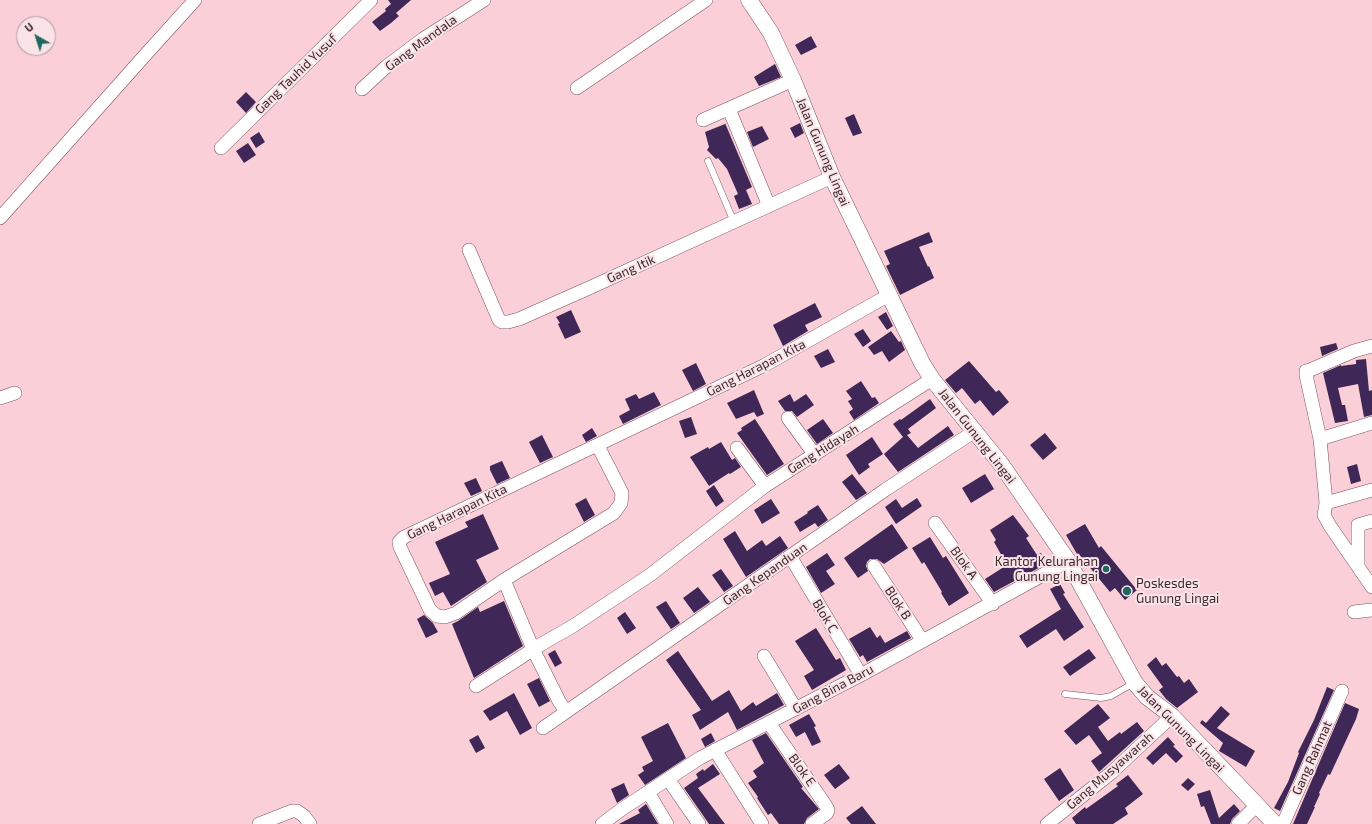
<!DOCTYPE html>
<style>
body{margin:0}
#map{position:relative;width:1372px;height:824px;overflow:hidden;background:#facfd8;font-family:"Exo 2",sans-serif}
canvas{display:block}
.north{position:absolute;left:16px;top:16px;width:40px;height:40px;box-sizing:border-box;background:#f9e3e7;border:1px solid #ae999d;border-radius:50%;rotate:321deg;font-size:11px;font-weight:700;line-height:16px;text-align:center;color:#3e2a2e}
.north::after{content:'';display:block;margin:auto;width:14px;height:18px;background:#1e675f;clip-path:polygon(50% 0,100% 100%,50% 72%,0 100%)}
</style>
<div id="map">
<canvas width="1372" height="824"></canvas>
<div class="north">U</div>
</div>
<script>
const context = document.querySelector('canvas').getContext('2d');
context.lineJoin = 'round';
function fillPath(path, color) { context.fillStyle = color; context.fill(path, 'evenodd'); }
const poly = rows => new Path2D(rows.map(r => 'M' + r).join(''));
function strokePath(path, color, width, dash) { context.strokeStyle = color; context.lineWidth = width; context.lineCap = dash ? 'butt' : 'round'; context.setLineDash(dash || []); context.stroke(path); }
function drawText(font, color, halo, rows, align = 'center') {
  context.font = font + ' "Exo 2",sans-serif'; context.lineWidth = 4; context.setLineDash([]); context.textBaseline = 'middle'; context.strokeStyle = halo; context.fillStyle = color; for (const [text, x, y, turn = 0] of rows) {
    context.save(); context.translate(x, y); context.rotate((+turn || 0) * Math.PI / 180); context.textAlign = isNaN(turn) ? turn : align; if (halo) context.strokeText(text, 0, 0); context.fillText(text, 0, 0); context.restore();
  }
}
fillPath(poly([
 [388,0,411,0,396,13,399,16,391,23,380,31,372,22,386,11,385,9,391,4],
 [811,36,817,47,801,55,795,45],
 [775,64,781,77,759,86,754,77],
 [246,92,256,102,246,113,236,102],
 [854,114,862,133,853,136,845,118],
 [725,123,752,187,746,190,752,204,739,209,734,196,738,194,727,169,718,158,716,159,707,150,709,147,705,132,725,124],
 [800,123,804,133,795,138,790,128],
 [762,126,769,139,753,147,747,132],
 [259,132,265,142,256,148,250,138],
 [248,143,256,155,244,163,236,151],
 [929,232,933,242,919,247,928,267,929,266,934,278,900,295,886,266,890,264,884,251],
 [815,303,822,317,805,325,808,331,783,346,773,325],
 [571,310,581,332,565,339,558,324,560,323,556,317],
 [886,312,893,326,887,330,878,317],
 [863,329,871,341,863,347,854,334],
 [891,331,899,342,901,341,905,350,889,362,882,351,874,355,868,347],
 [1336,343,1338,349,1322,356,1320,347],
 [828,349,835,362,821,368,814,356],
 [1366,359,1369,391,1372,390,1372,415,1364,417,1358,384,1338,388,1342,405,1345,405,1348,421,1335,423,1323,373,1341,365,1341,366,1356,364,1356,360],
 [969,361,996,392,999,390,1009,402,993,416,980,400,975,404,962,388,956,393,945,380],
 [696,363,706,384,693,391,682,370],
 [861,381,872,398,875,397,879,403,854,420,849,412,853,409,848,401,852,399,846,391],
 [754,390,764,414,757,417,754,412,736,419,727,403],
 [654,392,661,405,623,424,619,416,630,410,625,399,636,394,639,399],
 [790,394,794,402,806,394,814,405,797,417,792,411,785,411,778,401],
 [930,399,936,408,908,429,911,433,907,435,918,448,948,426,954,435,898,472,884,454,903,437,893,424,900,419,901,420],
 [691,417,697,434,685,438,679,421],
 [755,419,784,464,767,475,737,433,742,430,741,428],
 [823,419,833,433,817,444,807,430],
 [592,428,597,436,586,442,582,435],
 [1045,433,1057,448,1043,460,1030,445],
 [542,435,553,457,540,463,529,442],
 [872,437,883,454,868,464,870,467,859,475,846,455],
 [721,442,732,460,735,458,741,467,730,474,729,473,709,486,690,457,708,447,709,449],
 [502,461,510,478,497,484,490,470,490,466],
 [1357,464,1361,481,1351,484,1347,467],
 [852,474,867,493,856,500,842,482],
 [985,474,994,489,971,503,962,488],
 [476,478,482,491,471,496,464,483],
 [714,485,724,501,716,507,706,491],
 [586,498,595,515,584,522,575,504],
 [917,498,922,506,896,524,885,507,896,499,902,508],
 [771,499,780,513,762,524,754,510],
 [818,505,828,520,818,527,815,523,800,532,794,522,808,513,807,512],
 [483,514,499,549,476,560,487,582,451,606,443,592,435,596,429,583,450,574,435,542,468,527,465,522],
 [1013,515,1029,536,1026,538,1037,555,1041,553,1046,564,994,592,985,579,1007,565,994,542,996,540,990,530],
 [892,524,908,548,884,564,877,559,870,559,867,562,866,566,868,571,858,578,844,558],
 [1085,524,1099,548,1101,546,1137,590,1125,600,1115,588,1110,592,1078,553,1077,554,1066,535],
 [735,531,747,551,762,540,766,546,780,536,788,548,746,577,723,539],
 [930,537,943,558,946,556,969,593,949,606,941,593,942,592,924,562,922,564,912,548],
 [827,553,835,565,826,571,835,584,821,593,806,567],
 [721,569,733,586,724,592,712,575],
 [1060,584,1065,593,1063,594,1084,627,1064,641,1056,629,1027,648,1019,636,1061,609,1050,589],
 [698,587,710,602,694,613,683,598],
 [504,601,523,646,474,678,452,624,458,621,478,607,480,612],
 [666,601,680,623,671,629,656,607],
 [625,612,636,628,627,634,617,618],
 [424,615,433,623,438,632,426,638,417,619],
 [870,627,877,638,880,635,885,643,907,631,911,638,867,662,863,655,860,657,849,639],
 [816,628,836,660,840,658,846,670,812,690,804,676,814,670,795,641],
 [1089,649,1096,658,1070,676,1063,667],
 [555,650,562,663,555,667,548,654],
 [678,651,712,701,729,690,741,711,753,702,756,706,777,693,784,705,737,730,728,712,700,730,692,715,701,710,666,660],
 [1156,657,1162,666,1166,663,1177,677,1179,676,1184,683,1189,679,1198,692,1177,708,1166,699,1159,690,1163,687,1147,665],
 [539,678,550,701,539,707,527,684],
 [1327,687,1334,690,1280,811,1274,808,1288,782,1299,753,1298,752,1314,720],
 [514,693,532,728,520,735,507,711,490,721,483,711],
 [1345,703,1359,709,1356,719,1330,775,1328,774,1319,793,1320,794,1314,807,1315,807,1307,824,1293,824],
 [1098,704,1110,718,1098,727,1108,741,1120,732,1121,734,1137,722,1144,731,1099,772,1091,761,1102,753,1089,735,1076,745,1064,731],
 [1221,706,1230,714,1217,728,1255,751,1246,767,1219,751,1223,743,1200,723,1202,720,1206,723],
 [809,714,816,726,814,727,821,742,812,746,805,732,796,737,789,725],
 [668,723,686,758,645,785,638,775,644,771,642,767,653,761,641,737],
 [711,733,715,741,705,747,701,739],
 [766,733,803,787,801,788,819,809,807,818,804,824,779,824,771,813,768,815,757,798,758,797,748,783,757,777,753,771,764,763,752,740],
 [478,735,485,748,476,753,469,740],
 [1168,737,1175,745,1173,746,1183,756,1176,763,1166,753,1153,765,1146,758],
 [713,764,720,774,698,788,725,824,709,824,684,788,698,778,696,774,703,769,704,771],
 [839,764,850,778,835,789,824,775],
 [1060,768,1074,790,1059,801,1044,779],
 [1128,775,1143,794,1125,808,1128,814,1113,824,1076,824,1072,818,1085,807,1086,809,1118,786,1116,784],
 [1188,778,1195,784,1188,791,1181,785],
 [624,783,629,795,617,803,611,789],
 [1210,790,1219,818,1234,804,1240,811,1232,819,1230,824,1211,824,1204,806,1201,807,1197,794],
 [646,804,658,824,619,824,640,813,638,810],
 [862,806,876,824,851,824,846,818]
]), '#3f2757');
const service = poly([
 [708,161,734,222],
 [1065,694,1101,698,1111,696,1134,683]
]);
const minor = poly([
 [577,88,706,0],
 [362,89,387,66,423,39,484,0],
 [729,109,769,206],
 [703,120,793,80],
 [221,148,371,0],
 [0,218,147,53,195,0],
 [469,250,499,320,502,322,508,322,519,319,589,288,832,177],
 [1372,346,1354,351,1310,370,1306,371,1306,375,1320,439,1326,503,1324,515,1330,526,1372,587],
 [0,398,15,393],
 [788,418,815,455],
 [1320,439,1372,423],
 [598,446,622,493,621,503,614,513,504,580,456,613,445,617,437,616,430,610,400,547,399,542,404,537,765,365,889,295],
 [737,448,765,486],
 [1326,503,1372,490],
 [935,523,993,604],
 [790,556,861,675],
 [874,566,922,640],
 [1358,566,1358,525,1372,521],
 [504,580,533,649,559,701,566,712,885,490,975,431],
 [1354,612,1372,610],
 [764,656,796,709],
 [476,686,520,658,533,649,573,626,650,575,765,486,932,379],
 [769,723,826,806,828,810,827,813,812,824],
 [543,728,566,712],
 [715,750,762,824],
 [668,779,699,824],
 [648,792,667,824],
 [259,824,292,811,297,811,304,816,310,824],
 [602,824,622,809,700,758,861,675,1068,561],
 [1047,824,1111,773,1172,716],
 [1238,824,1257,805],
 [1283,824,1342,691]
]);
const tertiary = poly([
 [749,0,771,33,793,80,832,177,908,334,922,363,932,379,1001,464,1068,561,1135,683,1147,697,1172,716,1275,824]
]);
strokePath(service, '#7e515b', 7);
strokePath(minor, '#7e515b', 14);
strokePath(tertiary, '#7e515b', 17);
strokePath(service, '#fff', 6);
strokePath(minor, '#fff', 13);
strokePath(tertiary, '#fff', 16);
for (const [x, y, r, color] of [
 [1106,569,4,"#1e675f"],
 [1127,591,5,"#1e675f"]
]) { const dot = new Path2D(); dot.arc(x, y, r, 0, 2 * Math.PI); context.fillStyle = color; context.fill(dot); strokePath(dot, '#f9e3e7', 1.5); }
drawText('13px', '#3e2a2e', '#f9e3e7', [
 ["Gang Mandala",421,43,-36],
 ["Gang Tauhid Yusuf",296,74,-44],
 ["Jalan Gunung Lingai",823,152,67],
 ["Gang Itik",631,269,-24],
 ["Gang Harapan Kita",756,368,-27],
 ["Jalan Gunung Lingai",977,436,52],
 ["Gang Hidayah",823,449,-32],
 ["Gang Harapan Kita",457,512,-26],
 ["Blok A",964,563,54],
 ["Gang Kepanduan",765,574,-35],
 ["Blok B",898,603,57],
 ["Blok C",825,616,59],
 ["Gang Bina Baru",833,689,-28],
 ["Jalan Gunung Lingai",1181,729,45],
 ["Gang Rahmat",1312,758,-66],
 ["Blok E",802,770,55],
 ["Gang Musyawarah",1110,771,-41]
]);
drawText('13px', '#3e2a2e', '#f9e3e7', [
 ["Kantor Kelurahan",1098,562],
 ["Gunung Lingai",1098,577],
 ["Poskesdes",1136,584,"left"],
 ["Gunung Lingai",1136,599,"left"]
], 'right');
</script>
